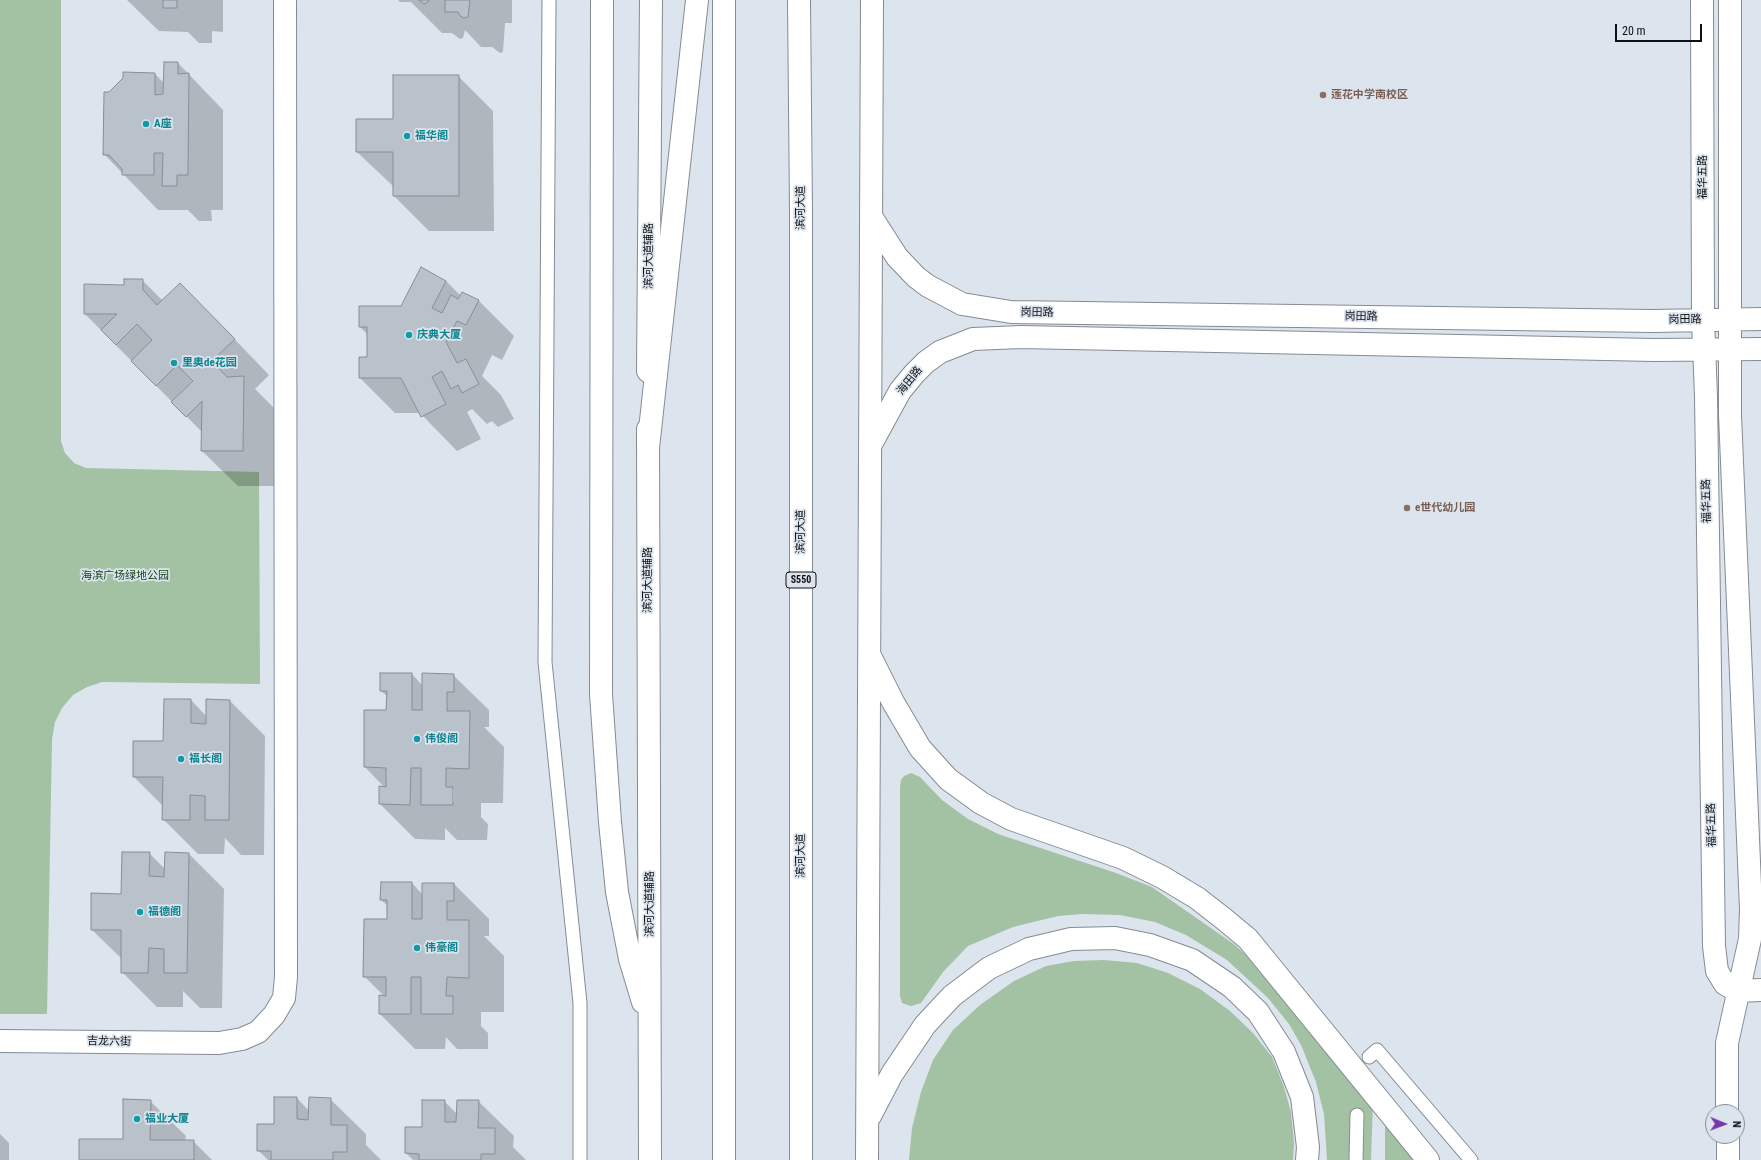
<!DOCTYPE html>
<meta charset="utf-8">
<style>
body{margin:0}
#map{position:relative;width:1761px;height:1160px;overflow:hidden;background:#dce4ed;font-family:"Roboto Condensed",sans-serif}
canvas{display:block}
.north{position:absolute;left:1705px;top:1104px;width:40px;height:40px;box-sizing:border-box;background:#dce4ed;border:1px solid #8a8f96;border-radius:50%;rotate:91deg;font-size:11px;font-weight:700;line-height:16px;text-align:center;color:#0e1013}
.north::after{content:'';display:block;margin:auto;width:14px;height:18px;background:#7839af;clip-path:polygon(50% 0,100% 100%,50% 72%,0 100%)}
.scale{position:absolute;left:1615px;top:24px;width:87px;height:18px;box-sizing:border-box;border:2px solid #0e1013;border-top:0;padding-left:5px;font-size:12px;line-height:14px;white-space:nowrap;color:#0e1013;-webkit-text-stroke:3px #dce4ed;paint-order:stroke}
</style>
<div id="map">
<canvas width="1761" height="1160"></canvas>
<div class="north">N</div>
<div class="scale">20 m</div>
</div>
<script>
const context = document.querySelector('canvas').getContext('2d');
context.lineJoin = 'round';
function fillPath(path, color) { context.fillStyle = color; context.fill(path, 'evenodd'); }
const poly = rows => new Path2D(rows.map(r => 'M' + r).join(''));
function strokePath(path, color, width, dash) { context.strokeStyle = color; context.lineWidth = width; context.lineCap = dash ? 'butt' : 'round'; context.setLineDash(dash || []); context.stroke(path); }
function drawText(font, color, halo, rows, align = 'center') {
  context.font = font + ' "Roboto Condensed","Noto Sans SC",sans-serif'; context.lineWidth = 3.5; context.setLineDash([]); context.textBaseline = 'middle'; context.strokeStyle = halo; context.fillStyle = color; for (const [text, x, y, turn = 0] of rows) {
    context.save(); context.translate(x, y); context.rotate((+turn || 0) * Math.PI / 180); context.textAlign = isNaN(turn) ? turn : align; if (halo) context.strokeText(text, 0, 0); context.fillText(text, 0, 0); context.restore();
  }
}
fillPath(poly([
 [0,0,61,0,61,441,65,453,74,463,86,468,259,472,260,684,102,682,87,687,73,695,62,708,55,722,52,739,47,1014,0,1014],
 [911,773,920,777,942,800,968,819,998,834,1116,873,1152,887,1235,945,1257,965,1373,1101,1371,1160,1327,1160,1324,1114,1316,1082,1301,1045,1289,1024,1268,998,1227,960,1186,935,1155,922,1120,915,1082,914,1058,916,1013,927,968,946,943,972,921,1003,911,1006,902,1003,900,996,900,787,901,780,904,776],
 [1104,960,1137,963,1168,973,1200,989,1230,1011,1253,1033,1272,1057,1283,1084,1291,1112,1294,1142,1293,1160,909,1160,912,1128,921,1092,933,1060,953,1030,980,1005,1014,981,1046,966,1074,961],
 [1385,1115,1423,1160,1385,1160]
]), '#a3c1a3');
fillPath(poly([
 [127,0,223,0,223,32,212,31,212,43,199,43,188,32,159,31],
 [398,0,512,0,512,23,505,23,503,52,500,53,492,47,481,47,465,30,463,38,460,39,452,33,442,33,411,2,400,2],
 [178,63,223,110,223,210,211,210,212,221,199,221,188,210,158,210,104,154,110,93,155,74,165,84],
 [458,76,493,111,494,231,429,231,394,196,394,187,357,152,394,120],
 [142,280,163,301,215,319,269,375,255,389,279,413,278,486,238,486,202,451,202,432,85,314,125,286],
 [446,281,461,296,462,293,479,301,514,336,502,360,492,355,482,376,501,395,514,419,498,427,492,421,487,424,472,409,467,412,481,439,457,451,420,413,395,413,360,378,368,358,368,335,360,327,402,307],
 [412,674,423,686,453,675,489,710,489,727,484,727,504,747,503,803,481,803,481,817,488,824,487,840,457,840,445,828,445,840,415,839,380,804,385,788,365,767,387,711,388,697,381,691],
 [452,789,454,789,454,802,452,800],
 [191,700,207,717,230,701,265,736,264,855,241,855,225,838,224,854,198,854,163,819,163,806,134,777,164,742],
 [149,853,165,869,189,854,224,889,222,1008,200,1008,183,991,183,1007,157,1007,122,972,122,959,92,930,122,895],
 [412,883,423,895,454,884,489,919,489,936,484,936,504,956,504,1012,481,1012,481,1026,488,1033,488,1049,457,1049,446,1037,445,1049,415,1049,380,1014,385,997,364,976,388,920,388,906,381,900],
 [297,1098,309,1111,330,1099,366,1134,366,1145,381,1160,268,1160,258,1150,275,1125],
 [150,1101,186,1136,185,1141,193,1141,212,1160,80,1160,123,1140],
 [444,1101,457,1114,478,1101,514,1136,513,1147,526,1160,413,1160,406,1153],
 [0,1134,9,1143,9,1160,0,1160]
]), '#0003');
const building = poly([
 [163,0,177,0,177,8,163,8,163,0],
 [419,0,429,0,428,2,424,4,419,0],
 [445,0,470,0,468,17,464,18,460,16,458,12,445,12,445,0],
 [164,62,178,62,178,74,189,73,188,175,177,175,177,186,162,186,163,153,154,153,154,175,122,175,122,169,109,155,103,155,104,92,109,92,123,78,123,72,155,73,155,95,163,94,164,62],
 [393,75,459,75,459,196,393,196,393,152,356,152,356,119,393,119,393,75],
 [421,267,446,281,432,308,442,313,451,295,458,299,462,292,479,300,466,325,457,321,446,342,457,363,466,359,479,384,462,393,458,385,451,389,442,371,432,377,446,404,421,417,401,378,359,378,359,357,367,357,367,327,359,327,359,306,401,306,421,267],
 [124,279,143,279,143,290,157,305,180,283,235,339,212,361,227,377,244,376,243,451,201,451,202,401,186,417,171,402,193,381,177,365,156,386,131,361,152,340,137,324,116,345,101,330,117,314,84,314,84,284,124,285,124,279],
 [380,673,412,673,412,710,422,710,422,673,454,674,454,692,447,692,447,711,470,711,469,769,446,768,446,787,453,787,453,805,421,805,421,768,411,768,410,805,379,804,379,786,386,787,386,768,364,767,364,710,386,710,387,691,380,691,380,673],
 [164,699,191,699,191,723,206,724,206,699,230,700,229,820,205,820,205,796,190,795,190,820,162,820,163,777,133,777,133,741,163,741,164,699],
 [122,852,150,852,149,876,164,877,165,852,189,853,187,973,164,973,164,949,149,948,148,973,121,973,121,930,91,930,91,893,121,894,122,852],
 [381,882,412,882,412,919,422,919,422,883,454,883,454,901,447,901,447,920,469,920,469,978,447,977,446,996,453,996,453,1014,421,1014,421,977,411,977,411,1014,379,1014,379,995,386,996,386,977,363,977,364,919,387,919,387,900,380,900,381,882],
 [274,1097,297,1097,297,1119,308,1120,309,1097,331,1098,331,1125,347,1125,347,1152,333,1152,333,1160,271,1160,271,1151,257,1151,257,1124,274,1124,274,1097],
 [123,1099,151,1100,150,1140,194,1140,194,1160,79,1160,79,1139,123,1139,123,1099],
 [422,1100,445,1100,445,1122,456,1122,457,1100,479,1100,478,1128,495,1128,495,1154,481,1154,481,1160,419,1160,419,1154,405,1153,405,1127,422,1127,422,1100]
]);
fillPath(building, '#b9c2ca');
strokePath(building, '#868d96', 1);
const service = poly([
 [549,0,545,662,580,1003,580,1160],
 [1369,1057,1377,1050,1471,1160],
 [1356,1160,1357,1115]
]);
const minor = poly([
 [0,1041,219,1043,242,1039,258,1032,274,1015,284,998,286,977,285,0]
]);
const tertiary = poly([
 [1702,0,1703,320,1706,397,1714,946,1717,971,1725,984,1738,991,1761,990],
 [872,218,897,257,916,277,928,286,962,304,1011,312,1653,321,1761,319],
 [870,446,900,391,914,374,926,362,940,352,973,339,1021,337,1654,350,1761,349],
 [1727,1112,1727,1043,1750,939,1751,909,1730,415,1730,0],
 [1728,1136,1728,1160]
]);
const primary = poly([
 [602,0,601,694,610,822,617,892,630,959,643,1002],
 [648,371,651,0],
 [648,429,650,1160],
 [871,658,893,702,920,748,948,779,981,803,1011,819,1123,858,1162,877,1197,898,1224,919,1248,939,1428,1160],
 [870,1116,892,1074,925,1025,952,996,989,968,1029,949,1071,939,1115,938,1150,945,1192,960,1232,987,1258,1012,1284,1052,1302,1097,1308,1147,1307,1160],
 [867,1160,872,0]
]);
const trunk = poly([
 [799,0,801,212,801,1160],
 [648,448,697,0],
 [724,1160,724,0]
]);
strokePath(service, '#848b94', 15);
strokePath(minor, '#848b94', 24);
strokePath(tertiary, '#848b94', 24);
strokePath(primary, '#848b94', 24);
strokePath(trunk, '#848b94', 24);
strokePath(service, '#fff', 13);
strokePath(minor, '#fff', 22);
strokePath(tertiary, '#fff', 22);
strokePath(primary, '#fff', 22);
strokePath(trunk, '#fff', 22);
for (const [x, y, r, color] of [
 [1323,95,4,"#8d6e63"],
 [146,124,4,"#0f9aa8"],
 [407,136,4,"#0f9aa8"],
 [409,335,4,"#0f9aa8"],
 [174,363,4,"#0f9aa8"],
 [1407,508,4,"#8d6e63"],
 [417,739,4,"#0f9aa8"],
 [181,759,4,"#0f9aa8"],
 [140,912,4,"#0f9aa8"],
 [417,948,4,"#0f9aa8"],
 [137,1119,4,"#0f9aa8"]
]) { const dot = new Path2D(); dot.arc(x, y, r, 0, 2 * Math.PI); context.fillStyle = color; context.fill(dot); strokePath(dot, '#dce4ed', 1.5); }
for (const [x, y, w] of [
 [801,580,30]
]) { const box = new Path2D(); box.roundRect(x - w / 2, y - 8, w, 16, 3); context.fillStyle = '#dce4ed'; context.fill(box); strokePath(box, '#0e1013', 1); }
drawText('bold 10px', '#0e1013', null, [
 ["S550",801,580]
]);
drawText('bold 11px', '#785e54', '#dce4ed', [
 ["莲花中学南校区",1331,95],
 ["e世代幼儿园",1415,508]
], 'left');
drawText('bold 11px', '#0d838f', '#dce4ed', [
 ["A座",154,124],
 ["福华阁",415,136],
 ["庆典大厦",417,335],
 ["里奥de花园",182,363],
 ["伟俊阁",425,739],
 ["福长阁",189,759],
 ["福德阁",148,912],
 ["伟豪阁",425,948],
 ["福业大厦",145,1119]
], 'left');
drawText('11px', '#0e1013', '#dce4ed', [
 ["福华五路",1703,177,-90],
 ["滨河大道",801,208,-90],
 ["滨河大道辅路",649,256,-90],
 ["岗田路",1037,313,1],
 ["岗田路",1361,317,1],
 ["岗田路",1685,320,-1],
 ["海田路",910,381,-51],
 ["福华五路",1707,501,-91],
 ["滨河大道",801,532,-90],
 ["滨河大道辅路",648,580,-90],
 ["福华五路",1712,825,-91],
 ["滨河大道",801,856,-90],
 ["滨河大道辅路",650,904,-90],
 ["吉龙六街",109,1042,1]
]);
drawText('11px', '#154419', '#dce4ed', [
 ["海滨广场绿地公园",125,576]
]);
</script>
